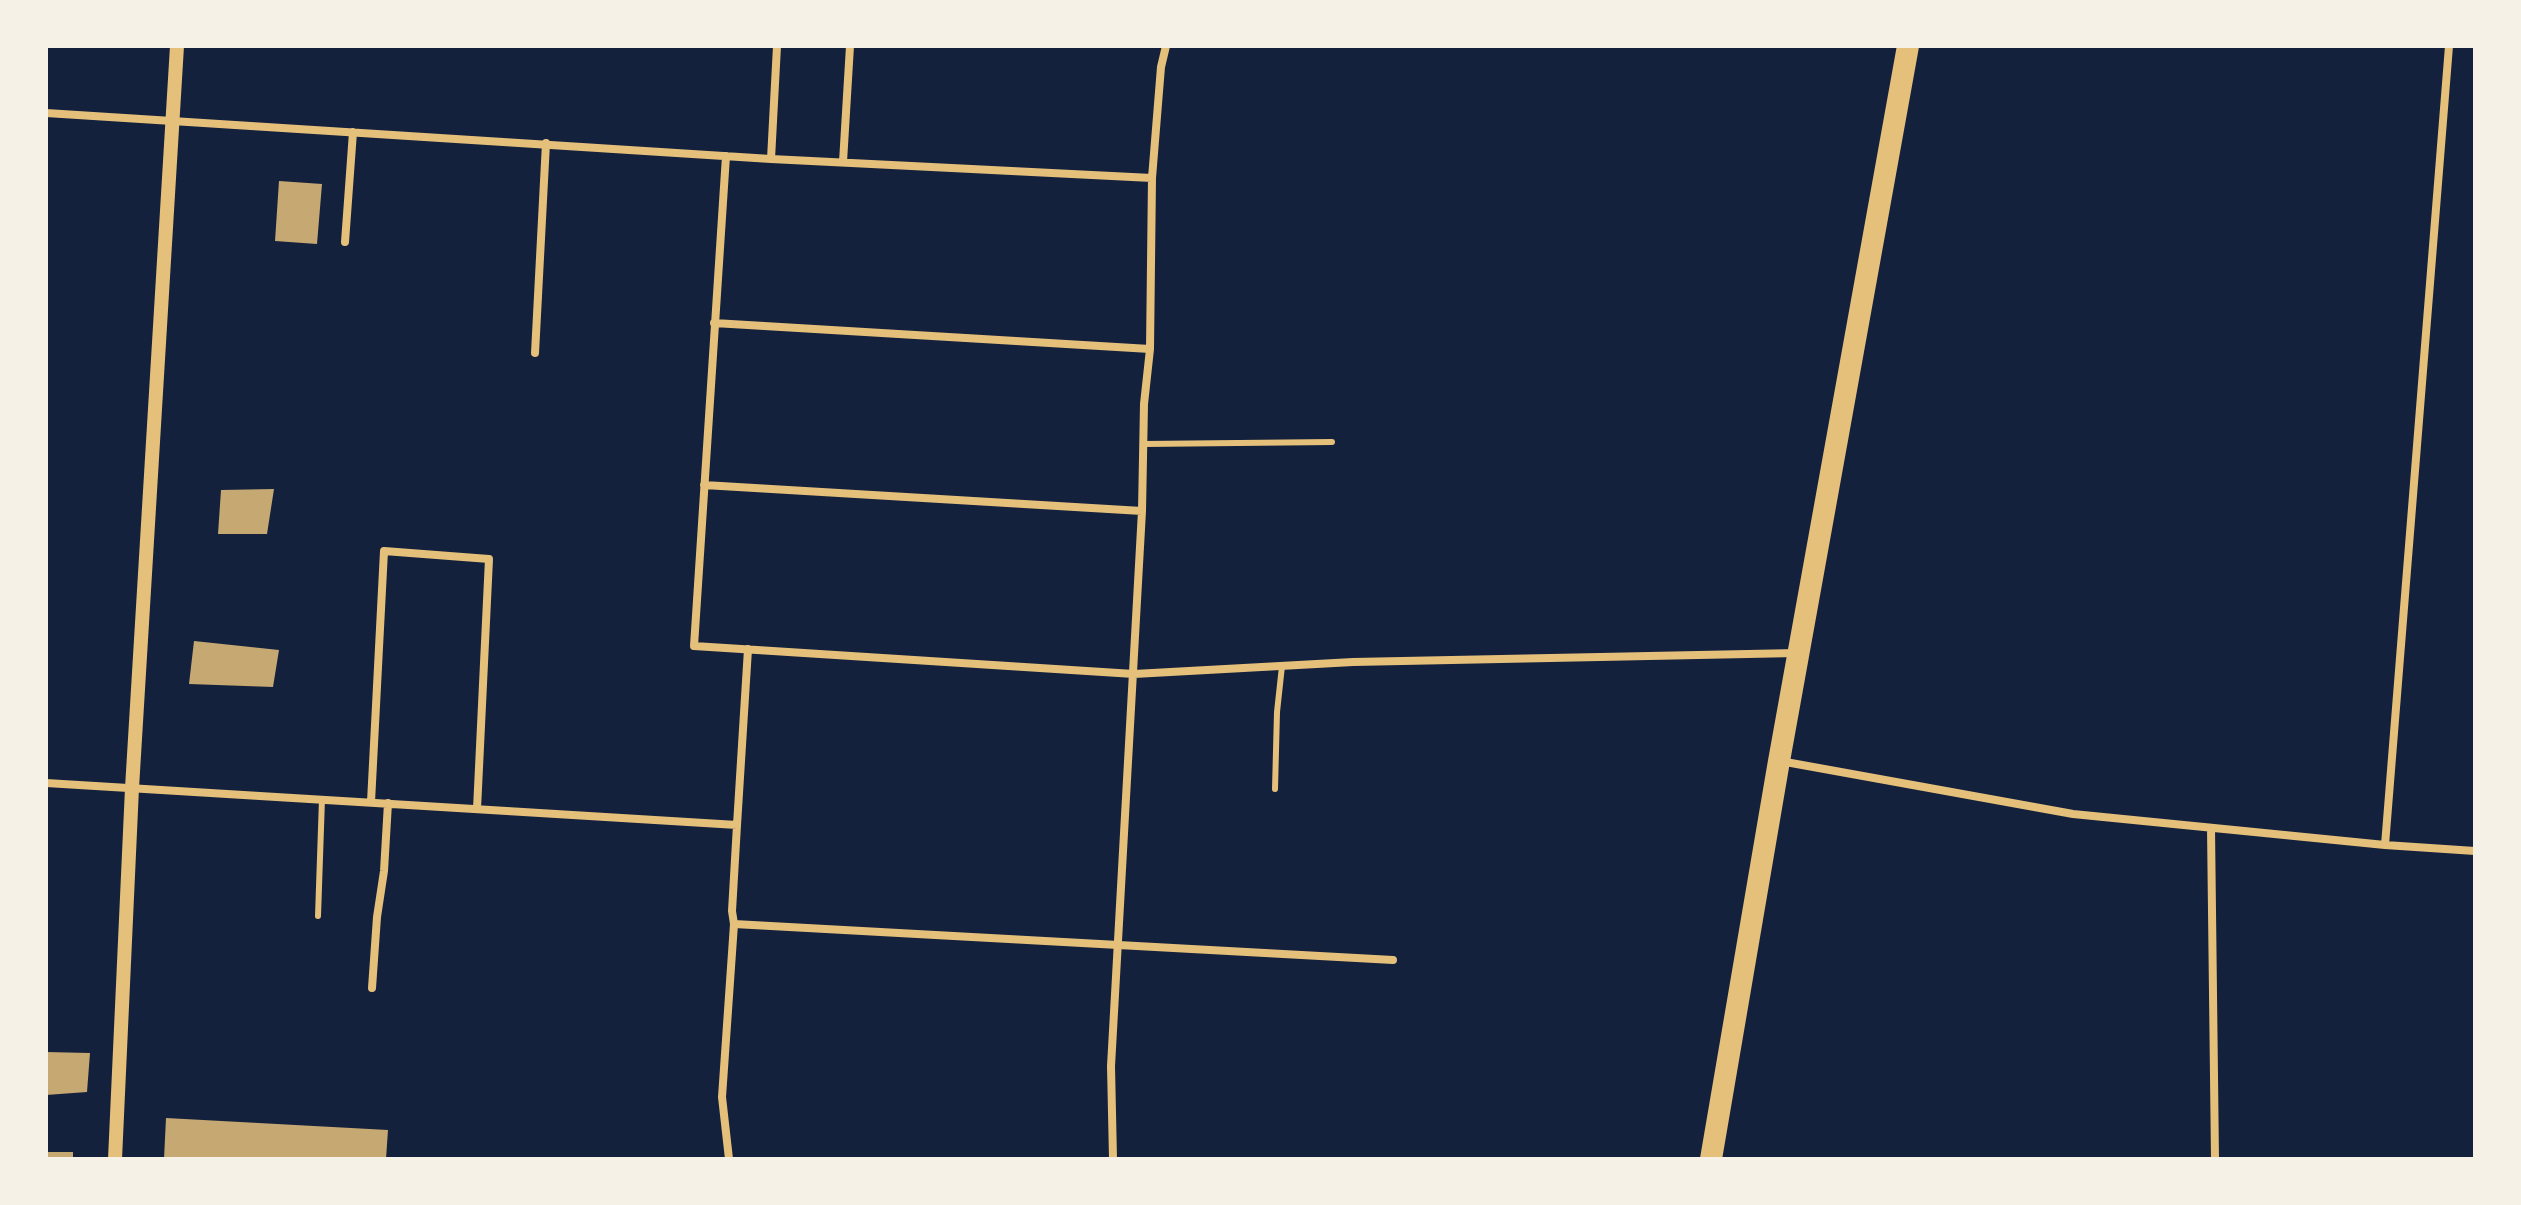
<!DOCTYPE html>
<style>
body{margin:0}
#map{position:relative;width:2521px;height:1205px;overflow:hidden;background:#14213d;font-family:Mulish,sans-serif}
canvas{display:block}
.frame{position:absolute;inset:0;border:48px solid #f6f1e7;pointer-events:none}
</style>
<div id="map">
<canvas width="2521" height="1205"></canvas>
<div class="frame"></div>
</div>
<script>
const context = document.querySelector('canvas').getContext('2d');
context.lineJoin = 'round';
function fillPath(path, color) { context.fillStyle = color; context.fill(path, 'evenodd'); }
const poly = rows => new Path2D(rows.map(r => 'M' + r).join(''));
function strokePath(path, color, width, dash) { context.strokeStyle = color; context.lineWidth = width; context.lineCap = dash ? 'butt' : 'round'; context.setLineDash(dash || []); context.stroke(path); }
fillPath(poly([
 [279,181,322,184,317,244,275,241],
 [274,489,267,534,218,534,221,490],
 [194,641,279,650,273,687,189,684],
 [46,1052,90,1053,87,1092,46,1095],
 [166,1118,388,1130,386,1159,164,1159],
 [46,1152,73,1152,73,1159,46,1159]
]), '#c6a872');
strokePath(poly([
 [1144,444,1332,442],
 [1275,789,1277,712,1282,666],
 [318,916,322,799]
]), '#e5c07b', 6);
strokePath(poly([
 [46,113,771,159,1152,178],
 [726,156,694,646,1134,674,1353,662,1797,653],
 [771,159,777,46],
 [843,162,850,46],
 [345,242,353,132],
 [714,323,1150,349],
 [535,353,546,143],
 [704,485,1142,511],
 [1780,761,2073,814,2385,845,2475,851],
 [46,783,737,825,732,911,734,924,722,1097,729,1159],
 [371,802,384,551,489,559,477,809],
 [737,825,748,649],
 [2211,828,2215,1159],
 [2385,845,2449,46],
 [734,924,1393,960],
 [372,988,377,917,384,871,388,803],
 [1113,1159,1111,1066,1142,511,1144,404,1150,349,1152,178,1161,67,1166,46]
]), '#e5c07b', 8);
strokePath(poly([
 [115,1159,132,788,177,46]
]), '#e5c07b', 14);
strokePath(poly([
 [1711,1159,1779,761,1908,46]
]), '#e5c07b', 22);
</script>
